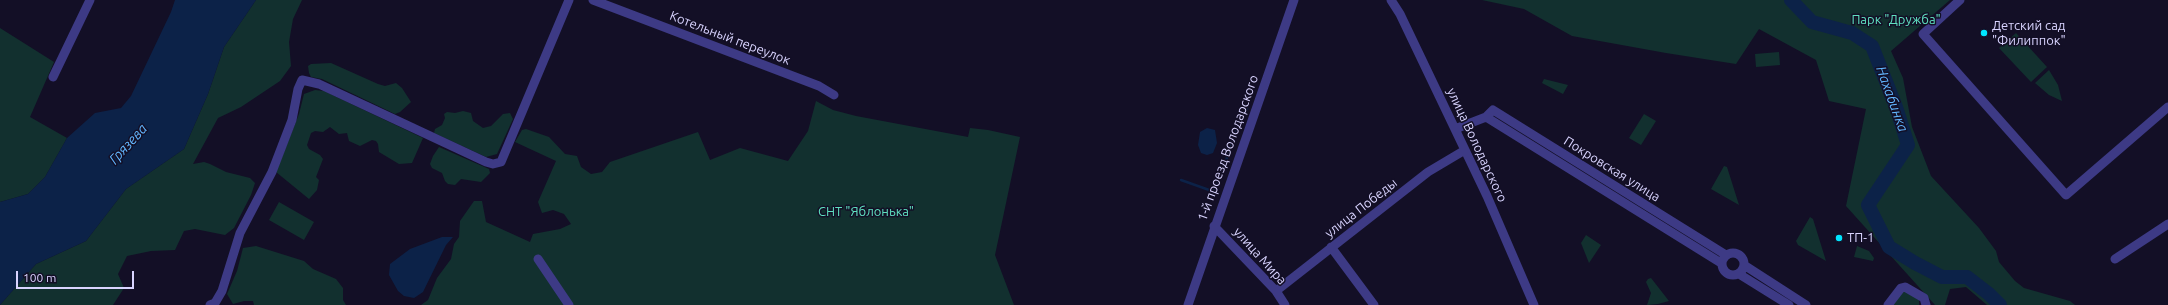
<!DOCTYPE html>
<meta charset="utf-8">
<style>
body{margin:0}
#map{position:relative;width:2168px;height:305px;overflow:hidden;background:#130f26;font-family:Ubuntu,sans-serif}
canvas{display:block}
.scale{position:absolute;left:16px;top:271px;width:118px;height:18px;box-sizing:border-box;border:2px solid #d9d4ff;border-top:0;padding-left:5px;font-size:12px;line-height:14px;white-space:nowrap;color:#d9d4ff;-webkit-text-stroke:3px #130f26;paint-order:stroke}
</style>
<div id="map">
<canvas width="2168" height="305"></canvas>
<div class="scale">100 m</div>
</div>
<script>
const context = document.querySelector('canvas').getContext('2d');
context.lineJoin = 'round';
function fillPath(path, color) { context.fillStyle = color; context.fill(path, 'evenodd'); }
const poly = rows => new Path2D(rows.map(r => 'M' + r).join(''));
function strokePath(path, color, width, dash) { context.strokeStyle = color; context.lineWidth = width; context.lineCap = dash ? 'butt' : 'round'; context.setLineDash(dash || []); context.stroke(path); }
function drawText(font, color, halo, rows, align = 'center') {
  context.font = font + ' Ubuntu,sans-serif'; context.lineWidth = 3; context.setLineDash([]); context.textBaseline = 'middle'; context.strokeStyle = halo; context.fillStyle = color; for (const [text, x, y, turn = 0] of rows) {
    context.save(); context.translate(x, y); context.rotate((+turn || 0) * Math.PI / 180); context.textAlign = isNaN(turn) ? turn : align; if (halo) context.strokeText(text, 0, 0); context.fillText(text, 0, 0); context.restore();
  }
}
fillPath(poly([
 [256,0,302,0,293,19,289,42,291,66,280,81,241,107,218,118,193,164,204,162,210,164,226,172,250,178,255,183,251,195,234,228,225,235,195,229,184,231,175,250,151,251,127,256,118,274,124,288,113,305,0,305,36,264,86,241,126,189,184,149,208,94,224,47],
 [1482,0,1950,0,1891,51,1903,78,1912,127,1931,176,1979,228,1996,251,1999,262,2015,281,2024,288,2070,301,2075,305,1987,305,1966,287,1950,289,1945,305,1935,305,1846,206,1866,109,1829,101,1816,60,1759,29,1736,64,1666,53,1572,36,1524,9],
 [0,28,54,62,30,117,67,138,45,177,28,194,0,202],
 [2016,33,2047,67,2031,82,1999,48],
 [1779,52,1780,65,1756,67,1755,54],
 [331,63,378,84,385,86,396,83,402,88,411,102,400,112,395,114,322,79,311,77,309,73,308,66,311,64],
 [2049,70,2058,85,2062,101,2049,95,2035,83],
 [1544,79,1568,85,1563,94,1542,83],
 [315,90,324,91,423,138,412,163,399,164,379,152,378,144,376,141,372,140,360,146,349,141,347,133,339,134,330,127,323,132,315,131,311,133,307,145,309,149,320,155,323,159,316,177,319,180,317,190,309,199,276,172,299,114,304,94],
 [816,101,833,110,856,116,968,137,970,128,988,130,1020,137,995,255,1014,305,421,305,428,300,437,278,451,259,454,244,459,237,460,221,474,201,482,201,486,222,530,242,533,234,560,229,571,224,564,214,553,210,542,213,538,202,556,161,515,142,522,130,526,129,549,137,565,154,577,156,581,167,591,174,602,172,610,162,698,132,710,160,740,148,788,161,808,131],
 [463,111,471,113,473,121,483,128,491,126,503,114,510,113,513,119,497,154,486,157,434,133,435,129,442,125,445,118,444,114,447,112,455,113],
 [1644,114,1656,121,1641,145,1629,138],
 [439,147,489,169,490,173,481,182,461,179,455,185,448,184,445,181,442,173,432,168,430,164,433,156],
 [1724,166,1727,167,1739,205,1711,189],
 [279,202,314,222,304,240,269,220],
 [1810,217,1813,219,1826,261,1798,245,1796,241],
 [1586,235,1601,245,1589,263,1581,243],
 [256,246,304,261,313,269,336,279,343,288,343,300,346,305,254,305,253,301,244,301,233,304,227,294,237,271,243,248],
 [1857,246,1869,251,1874,258,1873,261,1854,257],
 [1651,278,1669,301,1658,304,1647,305,1651,293,1646,282,1648,279],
 [1908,290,1919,300,1919,305,1890,305,1900,292]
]), '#12302f');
fillPath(poly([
 [175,0,256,0,224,47,208,94,184,149,126,189,86,241,36,264,0,305,0,202,28,194,45,177,67,138,95,113,121,108,131,96,171,12],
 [1207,128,1215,130,1217,143,1213,153,1207,155,1201,153,1198,145,1200,132],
 [442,237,453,237,446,245,423,292,414,298,404,296,398,291,389,275,390,264,410,249]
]), '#0c2248');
strokePath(poly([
 [1222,172,1242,115,1247,109],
 [1181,180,1212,191,1216,188,1218,182]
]), '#0c2248', 2.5);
strokePath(poly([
 [1791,0,1812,22,1852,33,1872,46,1896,107,1908,145,1868,205,1889,247,1915,263,1942,277,1967,277,1989,294,2000,305]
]), '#0c2248', 14);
strokePath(poly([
 [593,0,819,86,834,95],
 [1391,0,1400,14,1487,196,1534,305],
 [1960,0,1923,34,2066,195,2168,107],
 [53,77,90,0],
 [1486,117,1721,263],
 [1455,129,1486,117,1493,110,1726,255],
 [1214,226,1276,291,1285,305],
 [1331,247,1374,305],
 '1722 264a11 11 0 1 1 22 0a11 11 0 1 1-22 0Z',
 [538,259,569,305],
 [2115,259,2168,224],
 [1744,265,1806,305],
 [1739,274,1789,305],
 [1276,291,1428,172,1465,150],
 [210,305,215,303,222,291,240,233,272,172,292,120,298,89,302,80,319,84,486,162,493,164,501,162,569,0],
 [1188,305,1294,0],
 [1888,305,1901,288,1905,287,1924,298,1926,305]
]), '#3d3a85', 9);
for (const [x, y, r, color] of [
 [1984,33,4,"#00e5ff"],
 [1839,238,4,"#00e5ff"]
]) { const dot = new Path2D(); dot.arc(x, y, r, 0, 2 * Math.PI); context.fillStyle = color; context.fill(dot); strokePath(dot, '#130f26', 1.5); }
drawText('13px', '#5fe0c0', '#130f26', [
 ["Парк \"Дружба\"",1896,20],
 ["СНТ \"Яблонька\"",866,212]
]);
drawText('13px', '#d9d4ff', '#130f26', [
 ["Детский сад",1992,26],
 ["\"Филиппок\"",1992,41],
 ["ТП-1",1847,238]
], 'left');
drawText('13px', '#d9d4ff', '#130f26', [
 ["Котельный переулок",730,38,21],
 ["улица Володарского",1477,145,65],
 ["1-й проезд Володарского",1228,148,-70],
 ["Покровская улица",1612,169,32],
 ["улица Победы",1361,208,-38],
 ["улица Мира",1260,256,48]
]);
drawText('italic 14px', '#62b6ff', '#130f26', [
 ["Нахабинка",1892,99,70],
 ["Грязева",128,144,-48]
]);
</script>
